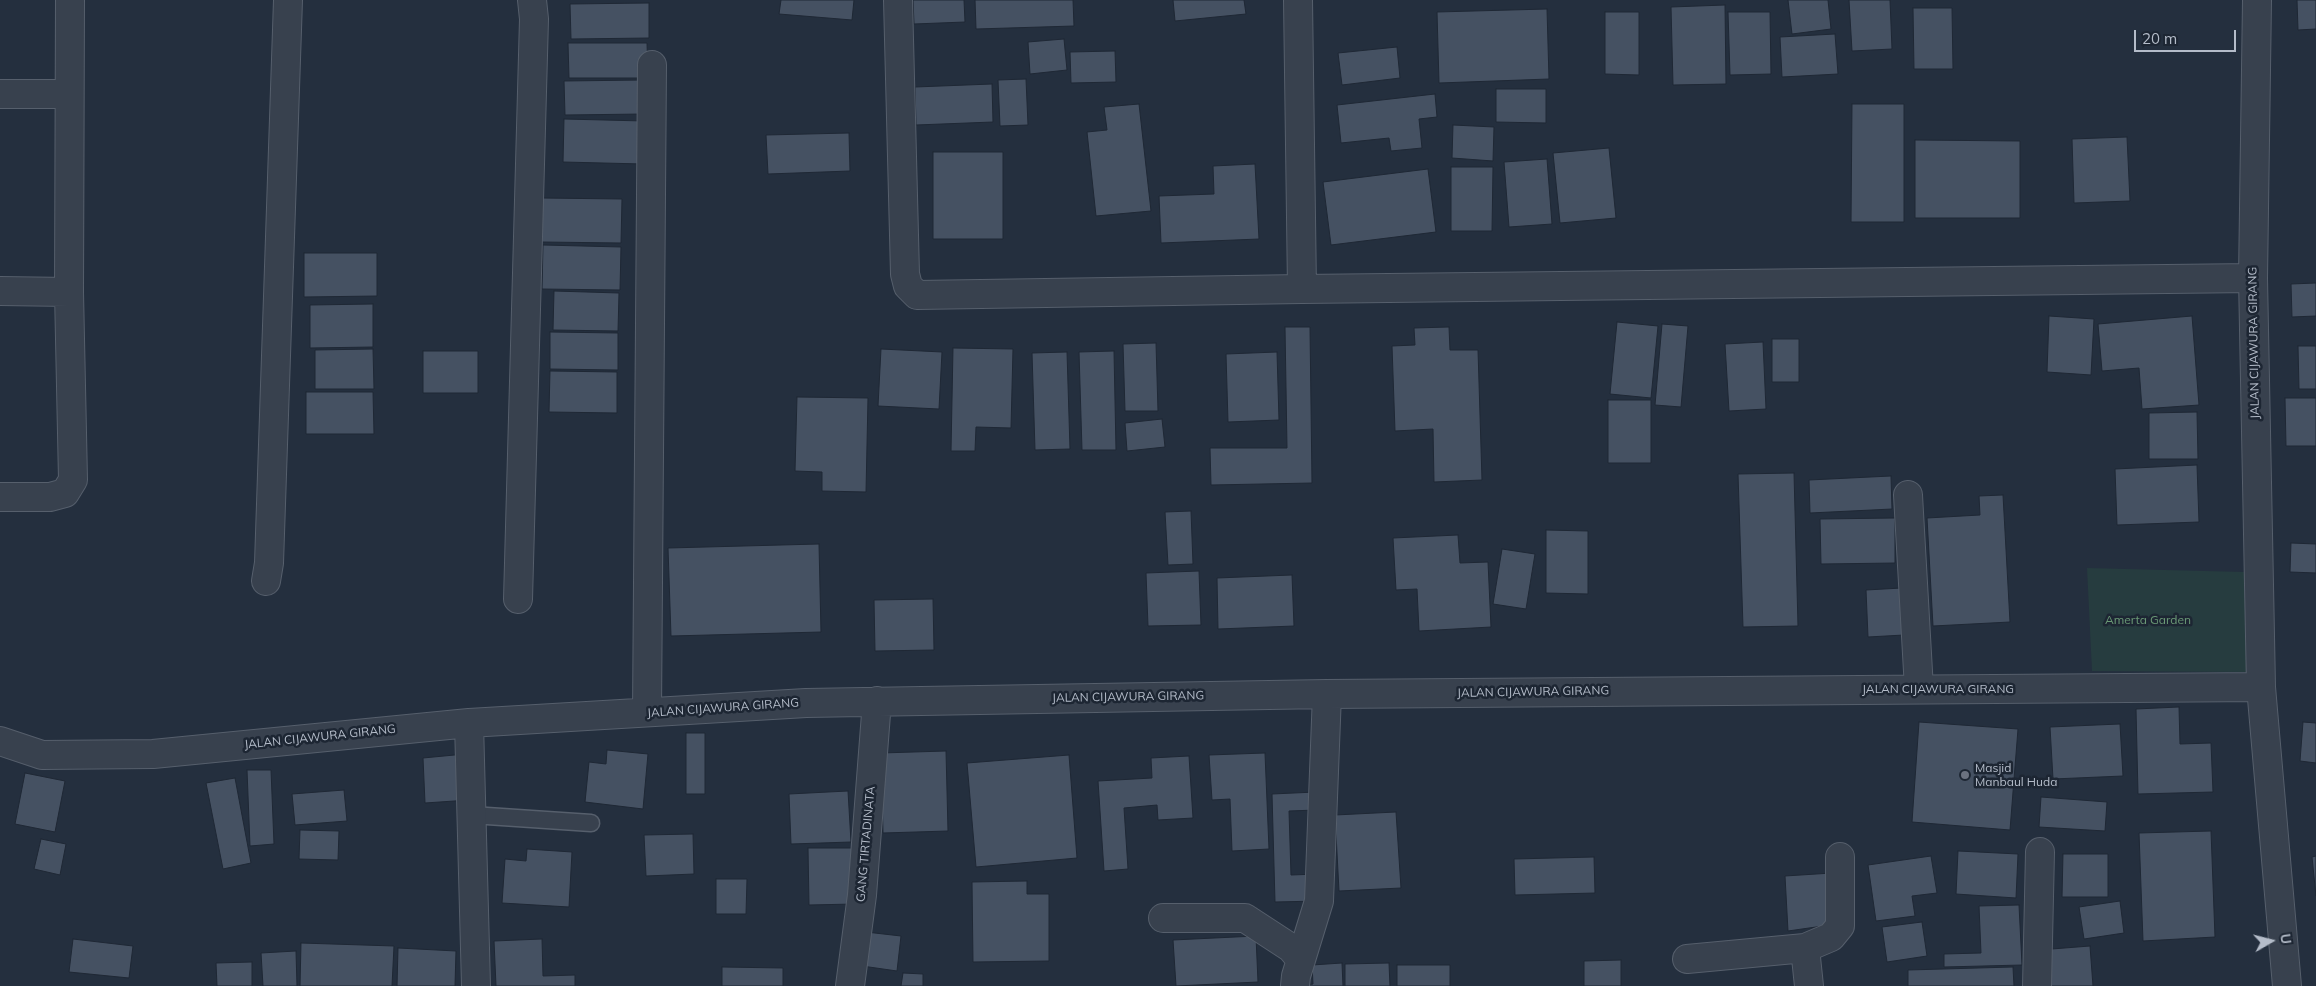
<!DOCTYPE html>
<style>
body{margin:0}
#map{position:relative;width:2316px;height:986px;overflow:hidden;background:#242f3e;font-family:Mulish,sans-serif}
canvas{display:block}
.north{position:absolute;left:2246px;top:916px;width:50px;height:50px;-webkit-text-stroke:4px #1d2633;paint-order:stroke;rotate:82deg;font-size:14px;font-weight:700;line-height:20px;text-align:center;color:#b4bcc9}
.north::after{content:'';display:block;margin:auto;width:18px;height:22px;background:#b4bcc9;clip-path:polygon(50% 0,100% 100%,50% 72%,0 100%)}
.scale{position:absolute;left:2134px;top:30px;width:102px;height:22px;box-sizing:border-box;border:2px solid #b4bcc9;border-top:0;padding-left:6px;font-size:15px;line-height:18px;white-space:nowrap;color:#b4bcc9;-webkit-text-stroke:4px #1d2633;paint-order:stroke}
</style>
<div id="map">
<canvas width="2316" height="986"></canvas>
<div class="north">U</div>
<div class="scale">20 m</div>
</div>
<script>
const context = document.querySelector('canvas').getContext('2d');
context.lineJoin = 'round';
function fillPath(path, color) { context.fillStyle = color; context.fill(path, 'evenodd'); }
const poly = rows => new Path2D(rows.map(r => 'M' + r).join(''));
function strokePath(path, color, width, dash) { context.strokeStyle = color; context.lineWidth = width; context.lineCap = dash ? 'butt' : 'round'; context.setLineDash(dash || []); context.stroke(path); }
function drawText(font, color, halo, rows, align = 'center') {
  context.font = font + ' Mulish,sans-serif'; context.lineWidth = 5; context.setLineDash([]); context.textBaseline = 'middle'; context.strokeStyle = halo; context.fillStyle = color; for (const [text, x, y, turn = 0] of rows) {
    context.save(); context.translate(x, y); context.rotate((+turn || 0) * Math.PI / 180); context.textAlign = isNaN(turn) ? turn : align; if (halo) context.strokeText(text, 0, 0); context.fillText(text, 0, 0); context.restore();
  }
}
fillPath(poly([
 [2087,568,2244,572,2249,672,2092,671]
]), '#263c3f');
const building = poly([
 [781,0,854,0,852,20,779,14,781,0],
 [913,0,964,0,965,22,914,24,913,0],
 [975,0,1073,0,1074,26,976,29,975,0],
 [1173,0,1244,0,1246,14,1175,21,1173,0],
 [1788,0,1828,0,1831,29,1792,34,1788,0],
 [1849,0,1890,0,1892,49,1852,51,1849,0],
 [2297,0,2316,0,2316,29,2298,30,2297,0],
 [649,3,649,38,571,39,570,4,649,3],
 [1725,5,1726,84,1673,85,1671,7,1725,5],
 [1913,8,1952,8,1953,69,1914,69,1913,8],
 [1547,9,1549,79,1439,83,1437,12,1547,9],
 [1605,12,1639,12,1639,75,1605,74,1605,12],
 [1728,12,1770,12,1771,74,1730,75,1728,12],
 [1835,34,1838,74,1782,77,1780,37,1835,34],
 [1064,39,1067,70,1030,74,1028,42,1064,39],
 [568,43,647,43,648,78,569,78,568,43],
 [1397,47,1400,78,1342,85,1338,53,1397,47],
 [1115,51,1116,82,1071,83,1070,52,1115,51],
 [1026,79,1028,125,1000,126,998,80,1026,79],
 [643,80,643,114,565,115,564,81,643,80],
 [992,84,993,122,916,125,915,87,992,84],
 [1496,89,1546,89,1546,123,1496,122,1496,89],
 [1435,94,1437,117,1419,119,1422,148,1391,151,1389,138,1341,143,1337,105,1435,94],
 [1139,104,1151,211,1096,216,1087,132,1107,130,1104,107,1139,104],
 [1852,104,1904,104,1904,222,1851,222,1852,104],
 [564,119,644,121,643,164,563,162,564,119],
 [1453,125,1494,127,1493,161,1452,158,1453,125],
 [849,133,850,171,768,174,766,135,849,133],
 [2127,137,2130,201,2074,203,2072,139,2127,137],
 [1915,140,2020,141,2020,218,1915,218,1915,140],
 [1609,148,1616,218,1560,223,1553,153,1609,148],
 [933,152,1003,152,1003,239,933,239,933,152],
 [1547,159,1552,224,1509,227,1504,162,1547,159],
 [1255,164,1259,239,1161,243,1159,196,1214,194,1213,166,1255,164],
 [1451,167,1493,167,1492,231,1451,231,1451,167],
 [1428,169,1436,232,1331,245,1323,182,1428,169],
 [542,198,622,199,621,243,542,242,542,198],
 [543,245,621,247,620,290,542,289,543,245],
 [304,253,377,253,377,296,304,297,304,253],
 [2316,283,2316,316,2292,317,2291,284,2316,283],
 [554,291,619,293,618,331,553,330,554,291],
 [373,304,373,347,310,348,310,305,373,304],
 [2049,316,2094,319,2091,375,2047,372,2049,316],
 [2192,316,2199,405,2142,409,2139,368,2102,371,2098,324,2192,316],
 [1617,322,1658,326,1651,398,1610,394,1617,322],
 [1662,324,1688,326,1681,407,1655,405,1662,324],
 [1285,327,1310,327,1312,483,1211,485,1210,448,1287,448,1285,327],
 [1449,327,1450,350,1478,350,1482,480,1434,482,1433,429,1395,431,1392,346,1415,345,1414,328,1449,327],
 [550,332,618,333,618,370,550,369,550,332],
 [1772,339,1799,339,1799,382,1772,382,1772,339],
 [1763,342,1766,409,1729,411,1725,344,1763,342],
 [1156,343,1158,411,1125,411,1123,344,1156,343],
 [2298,346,2316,346,2316,389,2299,389,2298,346],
 [953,348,1013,349,1011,428,976,427,975,451,951,451,953,348],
 [373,349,374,389,315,389,315,350,373,349],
 [881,349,942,352,939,409,878,406,881,349],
 [423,351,478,351,478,393,423,393,423,351],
 [1114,351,1116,450,1082,450,1079,352,1114,351],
 [1067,352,1070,449,1035,450,1032,353,1067,352],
 [1277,352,1279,420,1228,422,1226,354,1277,352],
 [550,371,617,372,617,413,549,412,550,371],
 [306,392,373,392,374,434,306,434,306,392],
 [797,397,868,398,866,492,822,491,822,472,795,471,797,397],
 [2285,398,2316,398,2316,446,2286,446,2285,398],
 [1608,400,1651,400,1651,463,1608,463,1608,400],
 [2197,412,2198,459,2149,459,2149,413,2197,412],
 [1162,419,1165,447,1127,451,1125,423,1162,419],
 [2197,465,2199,522,2117,525,2115,469,2197,465],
 [1794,473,1798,626,1743,627,1738,474,1794,473],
 [1891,476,1892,509,1810,513,1809,480,1891,476],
 [2003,495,2010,622,1933,626,1927,518,1980,515,1979,496,2003,495],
 [1191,511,1193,564,1168,565,1165,512,1191,511],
 [1895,518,1895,563,1821,564,1820,519,1895,518],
 [1546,530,1588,531,1588,594,1546,593,1546,530],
 [1458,535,1460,563,1488,562,1491,627,1419,631,1417,589,1396,590,1393,538,1458,535],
 [2291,543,2316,544,2316,573,2290,572,2291,543],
 [819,544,821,632,671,636,668,548,819,544],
 [1502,549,1535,554,1526,609,1493,604,1502,549],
 [1199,571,1201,625,1148,626,1146,573,1199,571],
 [1292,575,1294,626,1218,629,1217,578,1292,575],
 [1902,588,1904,635,1868,637,1866,590,1902,588],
 [933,599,934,650,875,651,874,600,933,599],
 [2179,707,2180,744,2211,743,2213,792,2138,794,2136,709,2179,707],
 [1919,722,2018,729,2010,830,1912,822,1919,722],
 [2303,722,2316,723,2316,763,2300,761,2303,722],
 [2120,724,2123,776,2053,779,2050,727,2120,724],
 [686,733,705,733,705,794,686,794,686,733],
 [607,750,648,754,643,809,585,802,589,762,606,764,607,750],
 [946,751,948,831,883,833,881,753,946,751],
 [1265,753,1269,849,1232,851,1230,799,1212,800,1209,755,1265,753],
 [465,754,469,800,425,803,423,758,465,754],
 [1069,755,1077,858,976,867,967,763,1069,755],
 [1189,756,1193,818,1158,820,1157,805,1124,808,1128,869,1104,871,1098,781,1152,778,1151,758,1189,756],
 [247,770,271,770,274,844,250,846,247,770],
 [25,773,65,781,55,832,15,824,25,773],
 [235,778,251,863,223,869,206,783,235,778],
 [344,790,347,821,295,825,292,794,344,790],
 [848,791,851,842,791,844,789,794,848,791],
 [1316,792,1316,810,1289,811,1291,875,1318,874,1319,901,1275,902,1272,794,1316,792],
 [2041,797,2107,802,2105,831,2039,827,2041,797],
 [1396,812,1401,888,1339,891,1335,815,1396,812],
 [300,830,339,831,338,860,299,859,300,830],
 [2211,831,2215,937,2143,941,2139,833,2211,831],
 [693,834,694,874,646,876,644,835,693,834],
 [41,839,66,844,60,875,34,869,41,839],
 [808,848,853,848,854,904,809,905,808,848],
 [527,849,572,852,569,907,502,903,505,859,526,861,527,849],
 [1958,851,2018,854,2016,898,1956,894,1958,851],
 [2063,854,2108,854,2108,897,2062,897,2063,854],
 [1931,856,1937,893,1912,896,1915,916,1876,921,1868,865,1931,856],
 [2316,856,2316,896,2312,857,2316,856],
 [1594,857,1595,893,1515,895,1514,859,1594,857],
 [1832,873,1830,925,1788,931,1785,876,1832,873],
 [716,879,747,879,746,914,716,914,716,879],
 [1027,881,1027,894,1049,894,1049,961,973,962,972,882,1027,881],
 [2120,901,2124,933,2084,939,2079,907,2120,901],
 [2019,905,2022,965,1944,967,1944,954,1981,953,1979,906,2019,905],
 [1922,922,1927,956,1887,962,1882,927,1922,922],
 [866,932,901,936,897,971,862,966,866,932],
 [1256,936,1258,982,1176,986,1173,940,1256,936],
 [73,939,133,946,129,978,69,972,73,939],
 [542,939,543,976,575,975,575,986,496,986,494,941,542,939],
 [301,943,394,946,392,986,300,986,301,943],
 [2090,946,2093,986,2040,986,2039,950,2090,946],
 [398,948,456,951,455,986,397,986,398,948],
 [296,951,297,986,263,986,261,953,296,951],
 [1621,960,1621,986,1584,986,1584,961,1621,960],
 [252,962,252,986,217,986,216,963,252,962],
 [1342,963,1343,986,1298,986,1313,984,1312,965,1342,963],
 [1389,963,1390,986,1345,986,1345,964,1389,963],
 [1397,965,1450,965,1450,986,1397,986,1397,965],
 [722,967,783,968,783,986,722,986,722,967],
 [2013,967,2014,986,1908,986,1908,970,2013,967],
 [903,973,923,974,923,986,901,986,903,973]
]);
fillPath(building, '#455162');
strokePath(building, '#1f2835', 1);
const lane = poly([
 [472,815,591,823]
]);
const street = poly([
 [898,0,905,274,908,286,917,295,1302,289],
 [1298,0,1302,289,2253,278],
 [0,94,68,94],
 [0,291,69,292],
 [1908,495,1919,689],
 [0,497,50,497,65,493,73,480,69,292,70,0],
 [266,581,269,563,288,0],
 [518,599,534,19,532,0],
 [2261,687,2287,986],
 [647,712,652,65],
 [469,723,476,986],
 [0,741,42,755,153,754,469,723,806,703,1327,694,2261,687,2253,278,2257,0],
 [1163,918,1245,918,1291,948,1301,960],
 [1805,948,1831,937,1840,926,1840,857],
 [1687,959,1805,948,1809,986],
 [850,986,862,895,877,701],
 [1295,986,1296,976,1319,901,1327,694],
 [2037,986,2040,852]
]);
strokePath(lane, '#565f6c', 19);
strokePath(street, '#565f6c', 30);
strokePath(lane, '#38414e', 16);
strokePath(street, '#38414e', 28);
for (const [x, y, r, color] of [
 [1965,775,5,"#6b7280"]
]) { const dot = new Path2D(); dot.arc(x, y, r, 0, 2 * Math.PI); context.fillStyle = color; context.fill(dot); strokePath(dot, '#1d2633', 2); }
drawText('12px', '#b4bcc9', '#1d2633', [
 ["JALAN CIJAWURA GIRANG",2254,343,-91],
 ["JALAN CIJAWURA GIRANG",1938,689],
 ["JALAN CIJAWURA GIRANG",1533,692,-1],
 ["JALAN CIJAWURA GIRANG",1128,697,-1],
 ["JALAN CIJAWURA GIRANG",723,708,-4],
 ["JALAN CIJAWURA GIRANG",320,737,-6],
 ["GANG TIRTADINATA",866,844,-85]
]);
drawText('12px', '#6b9a76', '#1d2633', [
 ["Amerta Garden",2148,620]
]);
drawText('12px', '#b4bcc9', '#1d2633', [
 ["Masjid",1975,768],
 ["Manbaul Huda",1975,782]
], 'left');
</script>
